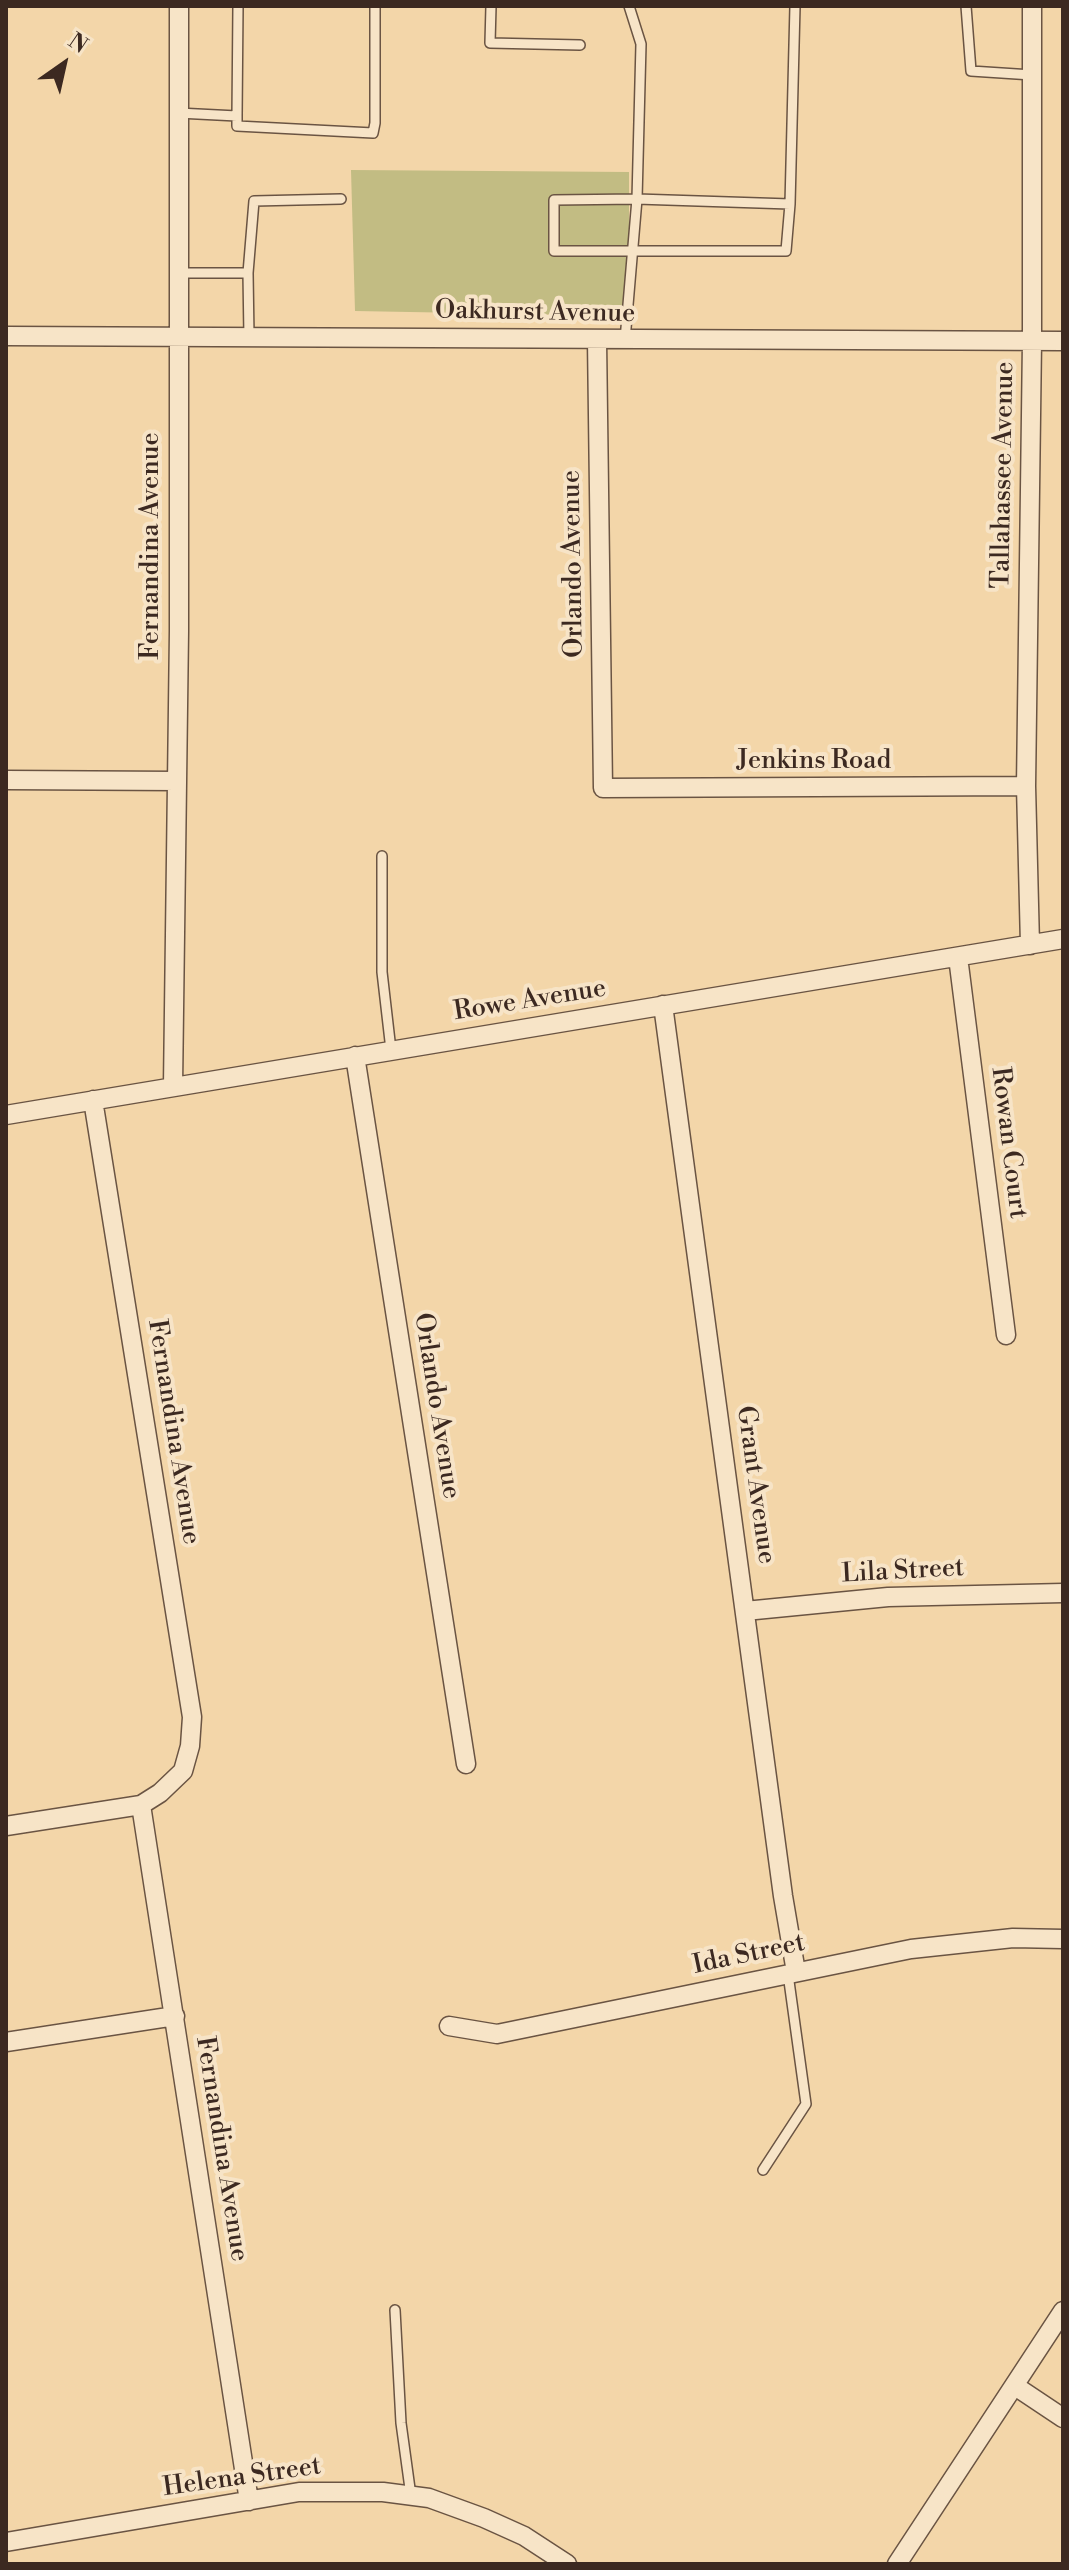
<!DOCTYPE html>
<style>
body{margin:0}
#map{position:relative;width:1069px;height:2570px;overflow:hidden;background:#f3d6a9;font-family:"Libre Bodoni",serif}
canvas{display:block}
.frame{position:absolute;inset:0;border:8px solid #3c2921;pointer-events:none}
.north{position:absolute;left:24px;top:24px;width:80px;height:80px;-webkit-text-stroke:6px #f7e4c7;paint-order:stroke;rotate:34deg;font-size:22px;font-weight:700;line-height:32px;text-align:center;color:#3c2921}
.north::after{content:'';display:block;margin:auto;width:28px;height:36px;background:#3c2921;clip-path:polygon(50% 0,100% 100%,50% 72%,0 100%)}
</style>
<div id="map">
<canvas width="1069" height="2570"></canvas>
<div class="frame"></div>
<div class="north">N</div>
</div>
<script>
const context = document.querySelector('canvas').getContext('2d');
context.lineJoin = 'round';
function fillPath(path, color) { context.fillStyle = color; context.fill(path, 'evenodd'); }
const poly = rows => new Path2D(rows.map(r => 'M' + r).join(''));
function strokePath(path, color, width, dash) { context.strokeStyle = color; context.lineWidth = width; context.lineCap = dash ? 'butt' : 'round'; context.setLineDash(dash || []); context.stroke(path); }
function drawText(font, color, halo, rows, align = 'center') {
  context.font = font + ' "Libre Bodoni",serif'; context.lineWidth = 8; context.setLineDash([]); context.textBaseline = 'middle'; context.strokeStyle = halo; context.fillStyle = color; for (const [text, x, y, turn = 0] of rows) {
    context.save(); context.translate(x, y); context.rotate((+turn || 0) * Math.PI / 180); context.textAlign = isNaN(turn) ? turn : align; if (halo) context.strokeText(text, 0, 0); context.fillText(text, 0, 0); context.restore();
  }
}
fillPath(poly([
 [351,170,629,172,629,316,355,311]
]), '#c2bc83');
const service = poly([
 [491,6,490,43,580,45],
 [966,6,971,71,1032,75],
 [178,113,237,116,238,6],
 [237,116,237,126,373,133,375,123,375,6],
 [790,204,786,251,554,251,554,200,637,199,790,204,795,6],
 [179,273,248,273],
 [249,337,248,273,254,201,341,199],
 [625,340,637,199,641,44,629,6],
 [382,856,382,972,391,1050],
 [763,2170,806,2104,788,1974],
 [395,2310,401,2423,411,2496]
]);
const minor = poly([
 [6,336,1063,341],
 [597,340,603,788,1026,786],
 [6,780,177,781],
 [1030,945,1026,786,1032,341,1032,6],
 [958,957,1006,1335],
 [663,1005,783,1896,796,1972],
 [355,1056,466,1764],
 [173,1086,179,631,179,6],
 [6,1115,1063,939],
 [745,1611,888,1597,1063,1593],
 [141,1805,249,2501],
 [6,1826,141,1805,160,1793,183,1771,190,1746,192,1717,93,1100],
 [449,2026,497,2034,911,1949,1013,1938,1063,1939],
 [6,2042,175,2016],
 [1015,2386,1063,2418],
 [6,2542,299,2492,383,2492,429,2498,484,2518,524,2536,567,2564],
 [897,2564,1063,2311]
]);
strokePath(service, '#6a5443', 12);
strokePath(minor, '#6a5443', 21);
strokePath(service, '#f7e4c7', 9);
strokePath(minor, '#f7e4c7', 18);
drawText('26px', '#3c2921', '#f7e4c7', [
 ["Oakhurst Avenue",535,313,1],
 ["Tallahassee Avenue",1004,475,-89],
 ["Fernandina Avenue",152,546,-90],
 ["Orlando Avenue",574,564,-91],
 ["Jenkins Road",814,762],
 ["Rowe Avenue",530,1001,-9],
 ["Rowan Court",1008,1143,83],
 ["Orlando Avenue",436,1406,81],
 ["Fernandina Avenue",173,1432,81],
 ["Grant Avenue",755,1485,82],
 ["Lila Street",903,1572,-3],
 ["Ida Street",749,1955,-12],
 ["Fernandina Avenue",221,2149,81],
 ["Helena Street",242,2478,-8]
]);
</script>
